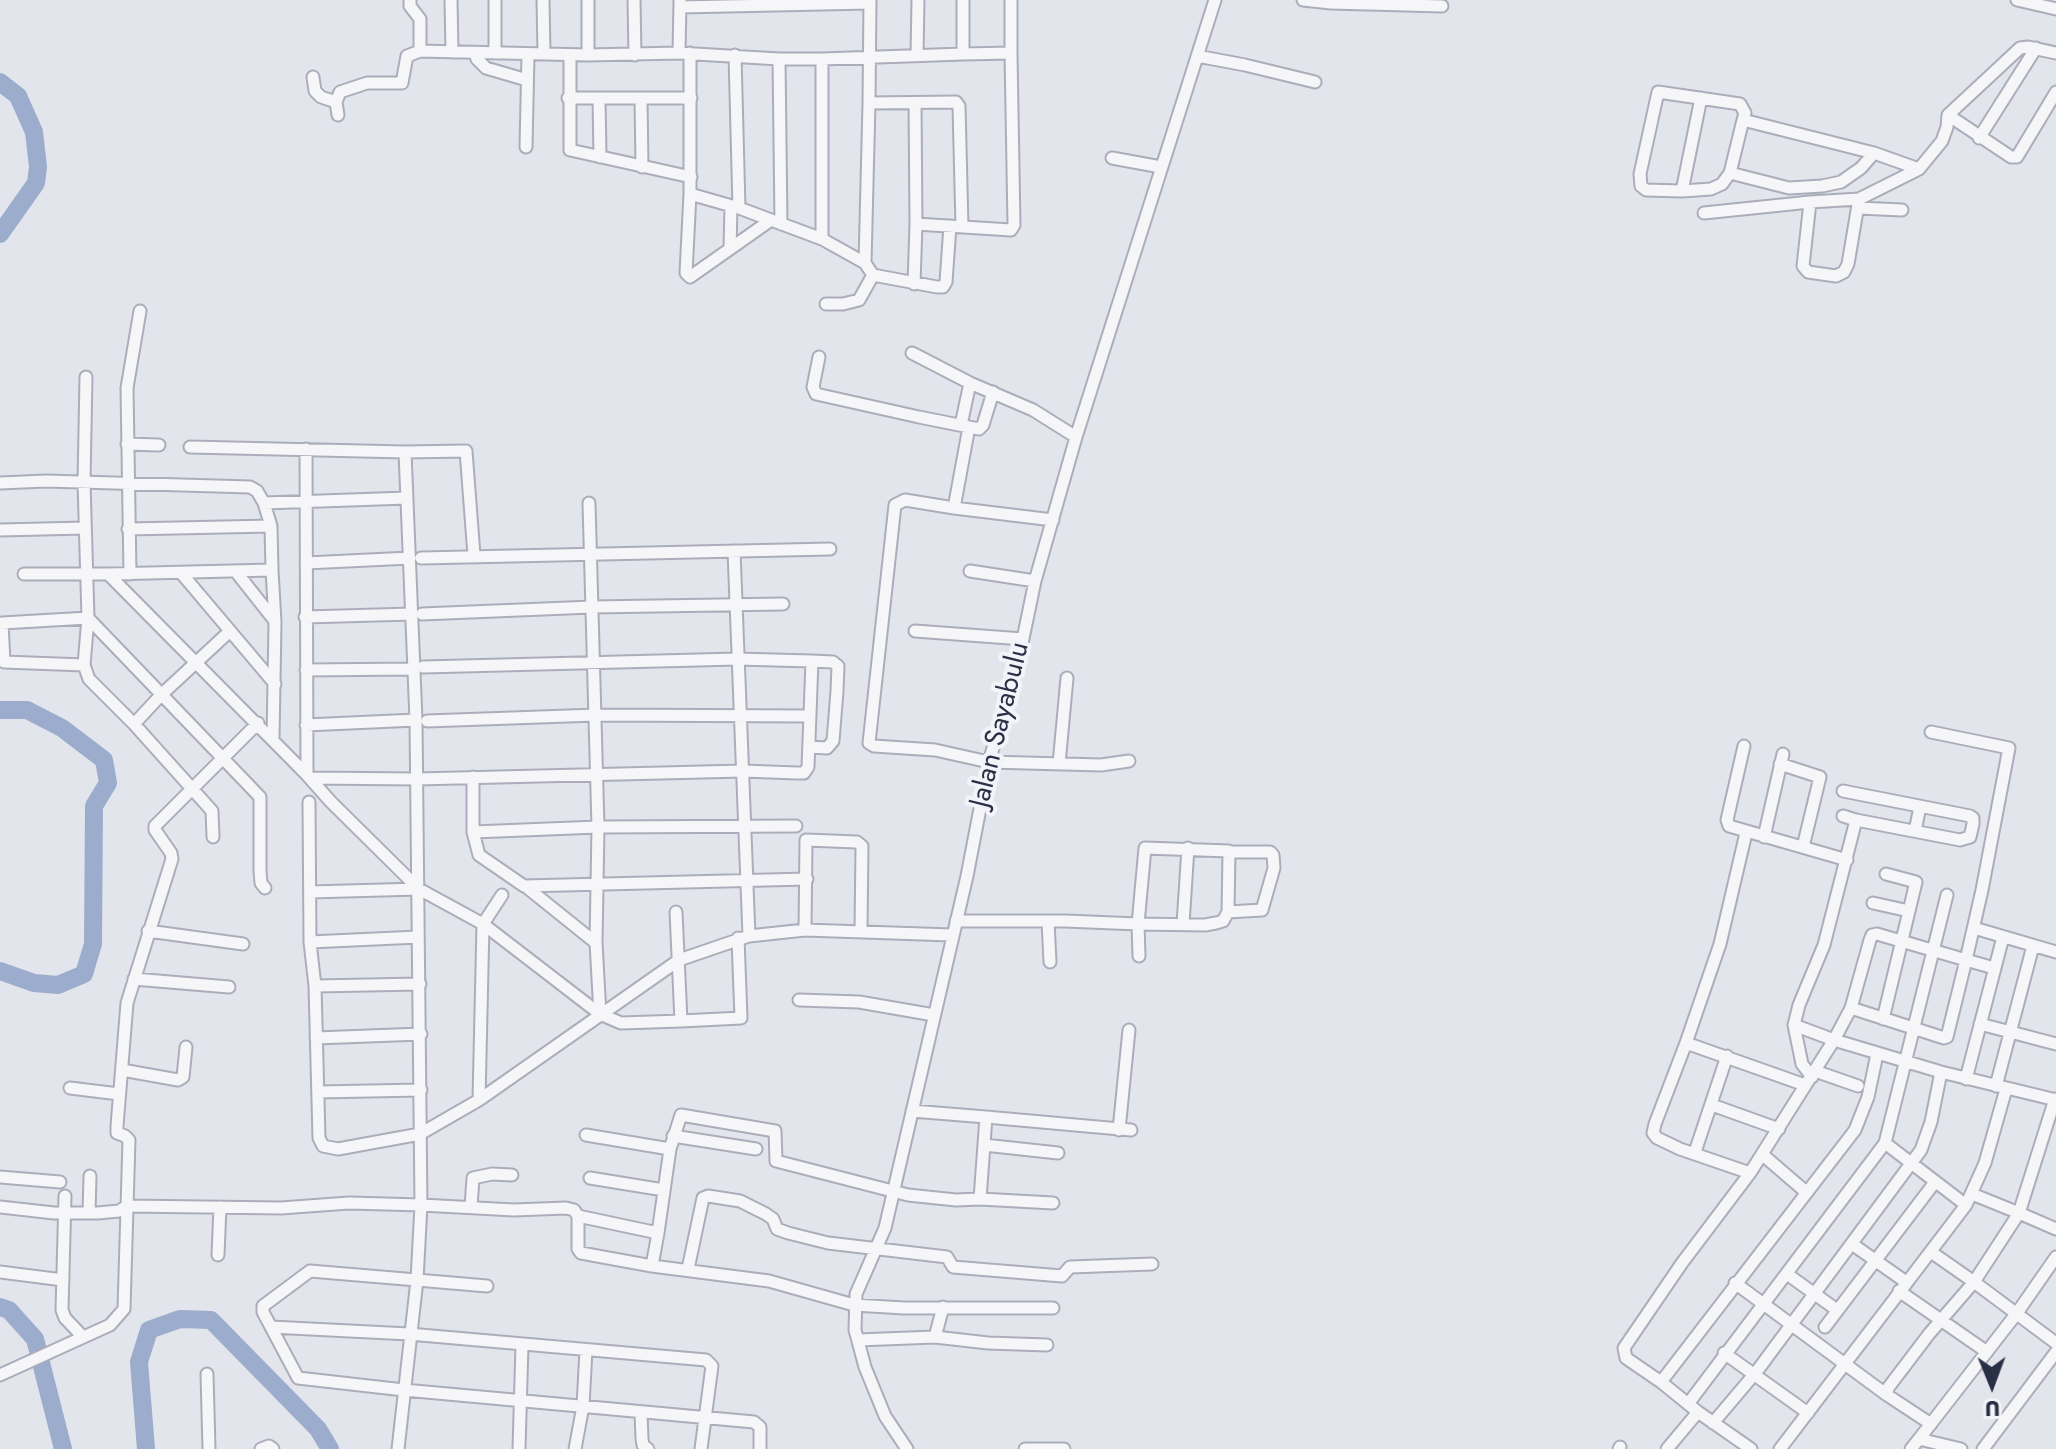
<!DOCTYPE html>
<style>
body{margin:0}
#map{position:relative;width:2056px;height:1449px;overflow:hidden;background:#e3e5ec;font-family:Jost,sans-serif}
canvas{display:block}
.north{position:absolute;left:1952px;top:1345px;width:80px;height:80px;-webkit-text-stroke:6px #f3f4f9;paint-order:stroke;rotate:179deg;font-size:22px;font-weight:700;line-height:32px;text-align:center;color:#292f45}
.north::after{content:'';display:block;margin:auto;width:28px;height:36px;background:#292f45;clip-path:polygon(50% 0,100% 100%,50% 72%,0 100%)}
</style>
<div id="map">
<canvas width="2056" height="1449"></canvas>
<div class="north">U</div>
</div>
<script>
const context = document.querySelector('canvas').getContext('2d');
context.lineJoin = 'round';
const poly = rows => new Path2D(rows.map(r => 'M' + r).join(''));
function strokePath(path, color, width, dash) { context.strokeStyle = color; context.lineWidth = width; context.lineCap = dash ? 'butt' : 'round'; context.setLineDash(dash || []); context.stroke(path); }
function drawText(font, color, halo, rows, align = 'center') {
  context.font = font + ' Jost,sans-serif'; context.lineWidth = 8; context.setLineDash([]); context.textBaseline = 'middle'; context.strokeStyle = halo; context.fillStyle = color; for (const [text, x, y, turn = 0] of rows) {
    context.save(); context.translate(x, y); context.rotate((+turn || 0) * Math.PI / 180); context.textAlign = isNaN(turn) ? turn : align; if (halo) context.strokeText(text, 0, 0); context.fillText(text, 0, 0); context.restore();
  }
}
strokePath(poly([
 [0,82,18,96,34,132,38,167,36,183,0,234],
 [0,710,27,710,62,728,104,760,108,783,94,806,93,944,84,974,58,985,34,983,0,971],
 [0,1307,9,1310,35,1339,63,1449],
 [146,1449,139,1362,149,1330,180,1319,211,1320,318,1429,330,1449]
]), '#9caccd', 18);
const minor = poly([
 [410,0,410,6,420,19,420,51],
 [451,0,452,52],
 [543,0,544,53],
 [634,0,635,55],
 [963,0,963,54,1011,53,1011,0],
 [1303,0,1331,3,1442,6],
 [2017,0,2056,9],
 [680,7,870,3],
 [475,53,477,59,486,68,527,80],
 [495,53,495,0],
 [679,53,680,1],
 [690,53,690,194,739,208,822,239,865,263,873,275,937,287,943,287,946,282,950,226],
 [570,55,570,150,691,177],
 [588,55,588,0],
 [735,55,739,208],
 [917,56,918,0],
 [1197,56,1245,65,1315,82],
 [779,59,781,224],
 [313,77,315,91,321,97,336,102],
 [568,98,691,98],
 [599,98,600,157],
 [641,98,642,167],
 [869,103,870,0],
 [915,103,916,224,1011,230,1014,225,1011,53],
 [338,115,336,102,340,92,367,83,402,83,407,56,420,51,588,55,679,53,779,59,822,59],
 [1948,115,2020,48,2028,47,2056,53],
 [1743,120,1745,113,1740,104,1658,92,1640,174,1641,186,1646,190,1682,191,1711,189,1722,184,1730,173,1743,120,1874,153,1919,169,1942,141,1947,127,1948,115,2011,157,2017,157,2056,92],
 [1979,138,2036,48],
 [526,147,528,55],
 [1112,158,1161,167],
 [1730,173,1789,188,1822,186,1841,182,1861,168,1874,153],
 [1682,191,1701,98],
 [690,194,686,273,690,277,771,220],
 [1810,202,1859,199,1919,169],
 [1858,208,1902,210],
 [1704,213,1810,202,1803,266,1808,272,1836,276,1844,272,1848,264,1859,199],
 [822,239,822,59,963,54],
 [730,249,731,206],
 [865,263,869,103,956,102,959,106,962,227],
 [914,284,916,224],
 [826,304,843,304,859,300,873,275],
 [912,353,970,383,1033,410,1076,437],
 [819,357,813,387,816,394,919,417,979,429,983,425,993,392],
 [86,377,84,482,88,618,84,665,89,679,134,724],
 [961,425,970,383],
 [127,444,159,445],
 [190,447,405,452,416,720,421,1205,514,1210,566,1208,574,1210,578,1216,578,1249,581,1253,652,1266,769,1281,854,1305,904,1308,1053,1308],
 [306,449,307,775,331,802,419,889],
 [405,452,466,451,474,555],
 [0,483,46,481,250,487,257,491,264,503,271,526,272,570],
 [264,503,407,498],
 [589,503,598,827,596,943,600,1014],
 [954,508,969,427],
 [1053,520,954,508,905,500,895,505,869,743,874,746,935,750,989,762,1101,765,1129,761],
 [128,529,271,526],
 [0,530,85,528],
 [421,558,830,549],
 [306,563,410,558],
 [970,571,1035,581],
 [237,573,275,621],
 [24,574,108,574,310,778,417,779,743,771,797,773,804,773,808,767,812,661,737,659,423,667],
 [108,574,272,570,275,622,273,739],
 [130,574,127,388,140,311],
 [182,574,275,684],
 [422,614,592,607,783,604],
 [305,617,412,614],
 [915,631,1023,639],
 [84,665,4,662,2,623,88,618,260,797,260,871,261,883,265,888],
 [306,670,412,669],
 [427,721,596,715,810,716],
 [306,725,416,720],
 [1931,732,2009,748,1982,890,1966,960,1994,968],
 [1744,746,1727,820,1729,826,1847,860],
 [809,747,827,748,833,741,837,691,838,666,833,662,812,661],
 [1059,764,1067,678],
 [1780,764,1820,777,1803,847],
 [473,777,473,832,479,855,524,886,807,879],
 [309,802,310,942,315,986,319,1138,323,1146,338,1149,420,1134,479,1100,679,960,749,936,734,551],
 [1843,816,1856,820],
 [1915,831,1920,807],
 [473,832,598,827,796,826],
 [1746,833,1720,944,1686,1043,1655,1124,1653,1133,1657,1138,1680,1149,1750,1173,1834,1040,1941,1072,2056,1100],
 [213,837,212,811,134,724,161,695,230,631],
 [1764,837,1783,754],
 [525,886,596,943],
 [310,892,419,889,483,924,600,1014,621,1023,681,1021,676,912],
 [1873,903,1909,911],
 [1228,912,1262,910,1274,868,1273,855,1270,852,1230,852],
 [956,921,1065,921,1138,924,1205,925,1216,923,1223,921,1228,912,1229,851,1145,848,1138,924,1139,956],
 [1048,921,1050,962],
 [1183,924,1188,848],
 [1974,928,2056,952],
 [805,930,806,840,857,842,862,846,861,931],
 [148,931,243,944],
 [1877,934,1966,960,1947,1037,1944,1038,1851,1008,1870,940,1872,935,1877,934],
 [749,936,805,930,951,935],
 [310,942,418,937],
 [134,979,229,987],
 [315,986,420,984],
 [799,1000,859,1002,934,1015],
 [1883,1019,1916,882,1886,874],
 [681,1021,741,1018,738,938],
 [1980,1024,2056,1044],
 [1794,1025,1834,1040,1851,1008],
 [316,1038,421,1034],
 [1686,1043,1805,1085],
 [122,1070,178,1080,183,1077,186,1047],
 [1815,1071,1858,1086],
 [1812,1077,1802,1064,1794,1025,1799,1005,1824,945,1856,820,1960,840,1970,837,1973,824,1973,818,1970,816,1843,791],
 [1966,1079,2003,937],
 [1996,1086,2033,946],
 [70,1088,119,1094],
 [318,1092,421,1090],
 [2055,1099,2019,1213,2056,1229],
 [479,1100,483,924,502,895],
 [1712,1105,1779,1129],
 [912,1111,986,1117],
 [1119,1130,1129,1030],
 [586,1135,670,1149],
 [673,1136,756,1149],
 [1885,1143,1966,1205],
 [984,1145,1058,1153],
 [1695,1152,1727,1056],
 [1763,1155,1806,1192],
 [0,1177,60,1182],
 [590,1178,664,1190],
 [1972,1194,2019,1213,1974,1282,2056,1343],
 [65,1196,62,1310,65,1318,83,1337],
 [980,1199,1053,1203],
 [0,1207,54,1213,98,1213,119,1211,127,1206,281,1208,349,1203,421,1205,417,1280,310,1271,263,1306,263,1312,298,1378,404,1390,754,1422,760,1427,760,1449],
 [471,1207,473,1178,492,1174,512,1175],
 [89,1213,90,1176],
 [578,1216,658,1233,652,1266],
 [658,1233,670,1149,681,1115,775,1131,776,1161,908,1195,956,1200,980,1199,986,1117,1131,1130],
 [1852,1244,1906,1282],
 [218,1255,220,1207],
 [688,1269,703,1198,708,1196,740,1201,766,1214,773,1219,777,1229,788,1233,828,1243,947,1257,953,1267,1062,1276,1070,1267,1152,1264],
 [0,1272,63,1280],
 [1787,1274,1837,1310],
 [1735,1283,1887,1395,1931,1424],
 [1899,1291,1987,1352],
 [271,1327,409,1334,706,1360,712,1366,701,1449],
 [1825,1327,1935,1182],
 [935,1337,943,1307],
 [858,1340,935,1337,988,1343,1047,1345],
 [1724,1353,1808,1413],
 [207,1374,209,1449],
 [0,1375,110,1325,124,1309,129,1140,125,1136,117,1133,117,1126,127,1003,172,859,171,853,155,830,155,826,258,723],
 [1661,1382,1626,1358,1624,1348,1682,1263,1750,1173],
 [1887,1395,1888,1388,1929,1334,1974,1282,1931,1252],
 [1688,1404,1885,1143,1947,895],
 [641,1412,642,1439,643,1445,648,1449],
 [1698,1412,1661,1382,1855,1130,1868,1097,1877,1054],
 [1713,1423,1757,1371,1921,1150,1931,1122,1941,1072],
 [261,1449,269,1446,273,1449],
 [398,1449,417,1280,487,1286],
 [519,1449,522,1345],
 [575,1449,583,1406,586,1350],
 [907,1449,885,1416,865,1367,855,1330,856,1294,885,1228,967,876,989,762,1019,658,1035,581,1076,437,1215,0],
 [1025,1449,1064,1449],
 [1619,1449,1620,1447],
 [1667,1449,1698,1412,1751,1449],
 [1780,1449,1966,1205,1985,1163,2006,1089],
 [1911,1449,1919,1439],
 [1961,1449,1919,1439,2017,1313,2056,1257],
 [1983,1449,2056,1352]
]);
strokePath(minor, '#abaeba', 15);
strokePath(minor, '#f6f6f9', 11);
drawText('28px', '#292f45', '#f3f4f9', [
 ["Jalan Sayabulu",1001,725,-76]
]);
</script>
